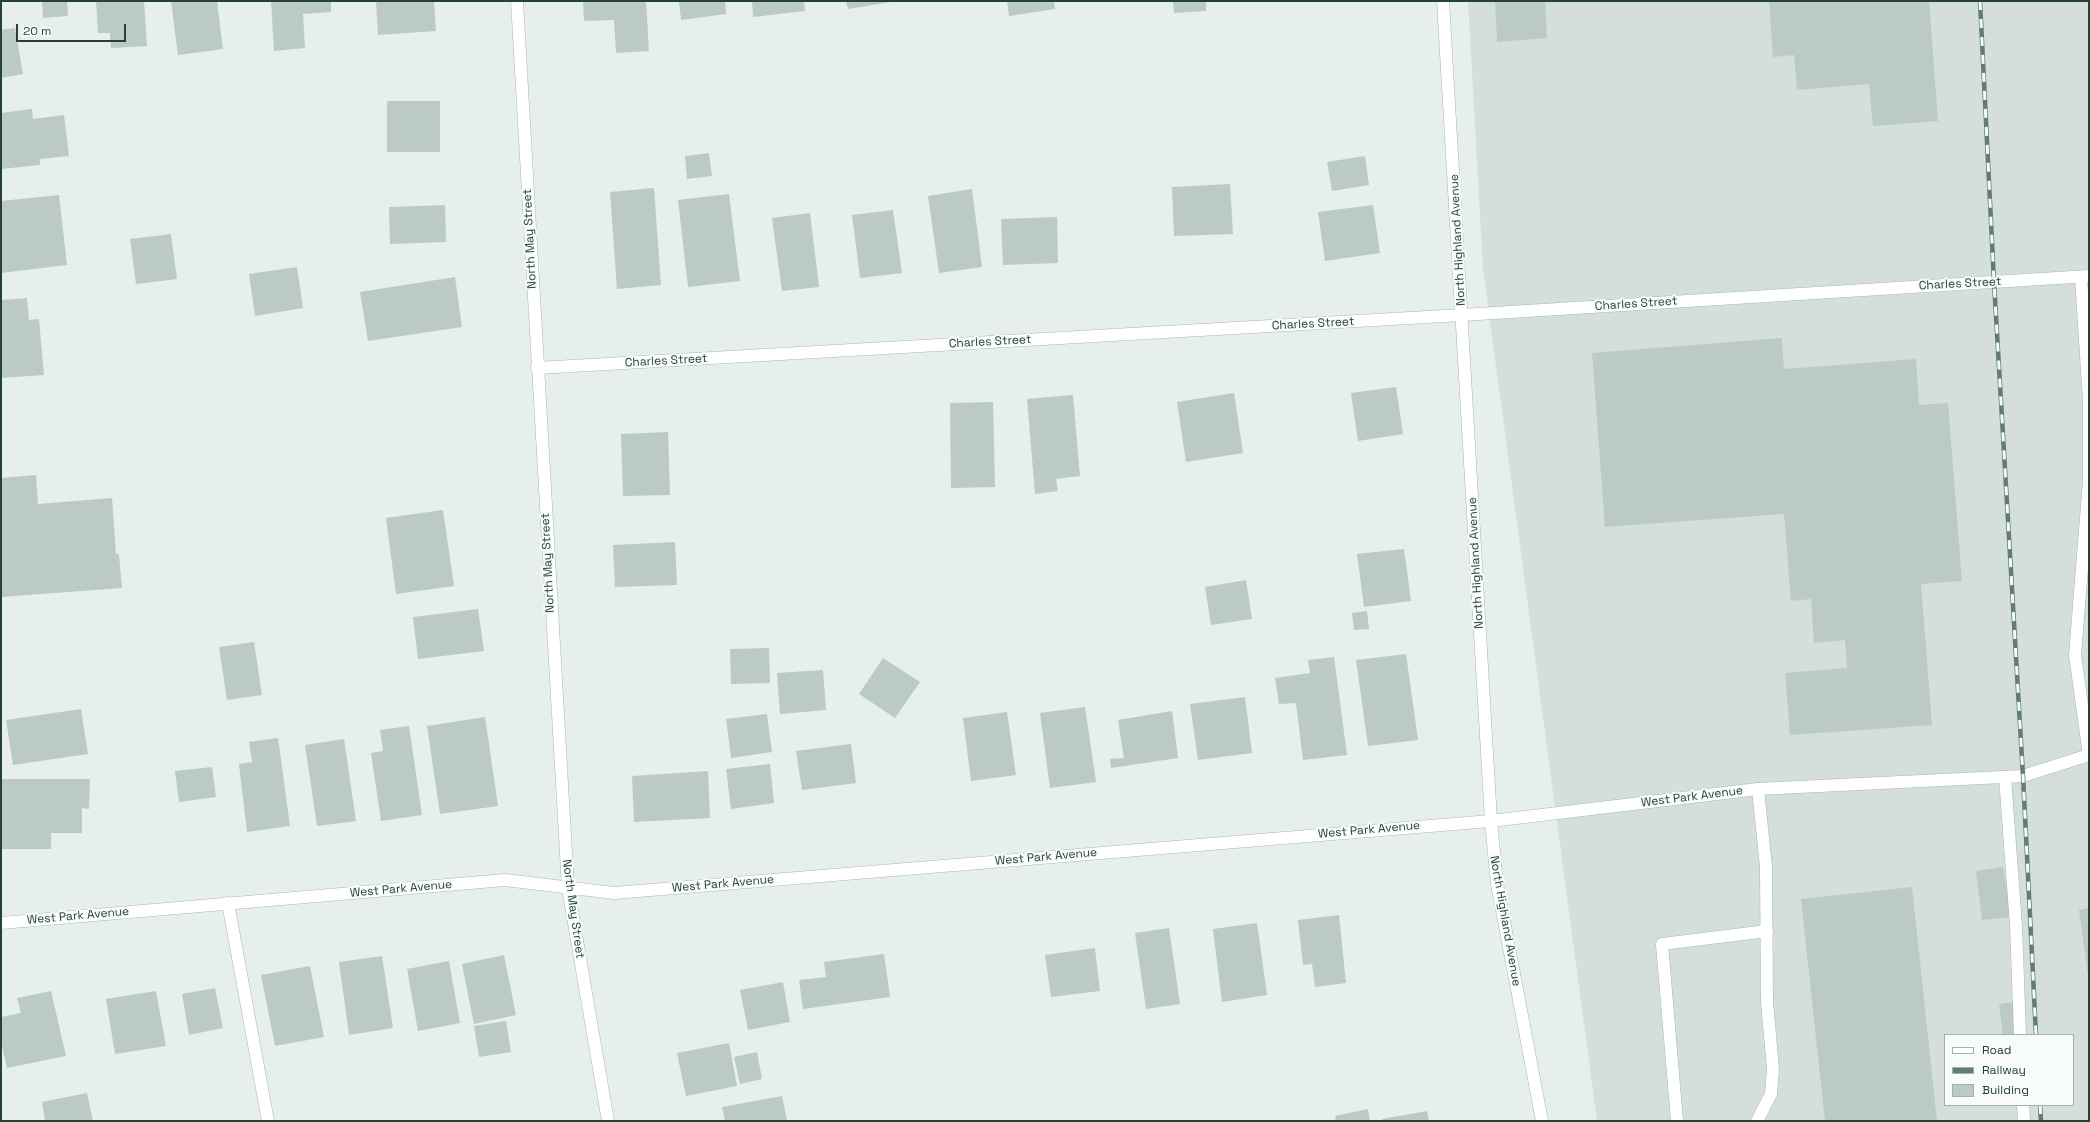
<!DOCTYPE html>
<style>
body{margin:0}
#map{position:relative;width:2090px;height:1122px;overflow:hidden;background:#e6efeb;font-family:"Space Grotesk",sans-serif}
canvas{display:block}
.frame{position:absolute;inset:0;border:2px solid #24423a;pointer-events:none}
.legend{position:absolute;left:1944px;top:1034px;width:130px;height:72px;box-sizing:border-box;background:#f7fbf9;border:1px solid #a3b1ad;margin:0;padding:5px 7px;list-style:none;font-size:12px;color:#24423a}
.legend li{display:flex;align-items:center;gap:8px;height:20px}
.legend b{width:20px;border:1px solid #a3b1ad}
.scale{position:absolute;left:16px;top:24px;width:110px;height:18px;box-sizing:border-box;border:2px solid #24423a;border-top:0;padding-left:5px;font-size:12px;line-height:14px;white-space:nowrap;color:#24423a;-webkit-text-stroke:3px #f7fbf9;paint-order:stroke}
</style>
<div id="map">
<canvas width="2090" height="1122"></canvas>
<div class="frame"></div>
<ul class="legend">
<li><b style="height:5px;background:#fff"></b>Road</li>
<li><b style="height:5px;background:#5f7d75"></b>Railway</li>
<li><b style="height:11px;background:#bbcac4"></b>Building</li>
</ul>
<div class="scale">20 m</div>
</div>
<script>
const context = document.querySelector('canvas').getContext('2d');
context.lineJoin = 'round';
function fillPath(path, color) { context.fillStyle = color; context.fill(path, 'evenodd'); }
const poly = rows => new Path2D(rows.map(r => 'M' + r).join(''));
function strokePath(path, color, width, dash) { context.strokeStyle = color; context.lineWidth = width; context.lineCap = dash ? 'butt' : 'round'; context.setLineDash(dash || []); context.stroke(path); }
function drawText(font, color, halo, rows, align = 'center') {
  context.font = font + ' "Space Grotesk",sans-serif'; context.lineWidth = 4; context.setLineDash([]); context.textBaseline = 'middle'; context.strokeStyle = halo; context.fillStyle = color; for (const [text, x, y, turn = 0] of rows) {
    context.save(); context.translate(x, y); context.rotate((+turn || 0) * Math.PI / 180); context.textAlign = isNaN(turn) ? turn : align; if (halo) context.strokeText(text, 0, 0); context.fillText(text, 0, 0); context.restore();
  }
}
fillPath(poly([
 [1468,1,2089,1,2089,1121,1597,1121,1483,269],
 [1945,1035,2073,1035,2073,1105,1945,1105]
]), '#d4dfda');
fillPath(poly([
 [42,1,67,1,68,16,43,18],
 [96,1,144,1,147,46,111,48,110,33,98,33],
 [171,1,217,1,223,49,178,55],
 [271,1,331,1,331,12,303,14,305,48,274,51],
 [376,1,434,1,436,31,378,35],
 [583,1,646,1,649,51,616,53,614,20,584,21],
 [679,1,725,1,726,14,681,20],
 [752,1,804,1,805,11,753,17],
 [846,1,891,1,891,2,848,9],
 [1007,1,1054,1,1055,9,1009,16],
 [1173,1,1206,1,1206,11,1174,13],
 [1495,1,1545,1,1547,38,1497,42],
 [1769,1,1929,1,1938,121,1873,126,1869,84,1797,90,1794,55,1773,57],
 [15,28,23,74,1,78,1,30],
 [387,101,440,101,440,152,387,152],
 [32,109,33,119,64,115,69,156,40,159,40,165,1,169,1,113],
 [709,153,712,176,687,179,685,156],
 [1365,156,1369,185,1332,191,1327,162],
 [1230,184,1233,234,1174,236,1172,187],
 [654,188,661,285,617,289,610,192],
 [972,189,982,267,939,273,928,196],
 [729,194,740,281,688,287,678,200],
 [59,195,67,265,1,273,1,201],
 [445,205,446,242,390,244,389,207],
 [1373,205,1380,253,1325,261,1318,212],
 [893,210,902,273,860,278,852,215],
 [810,213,819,287,782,291,772,218],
 [1057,217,1058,263,1003,265,1001,219],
 [171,234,177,279,136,284,130,239],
 [297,267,303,308,255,316,249,274],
 [455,277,462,327,368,341,360,292],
 [27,298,29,320,39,319,44,375,1,378,1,300],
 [1782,338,1784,369,1916,359,1919,405,1948,403,1962,581,1921,584,1932,725,1790,735,1785,673,1847,668,1845,640,1814,643,1811,599,1791,601,1784,514,1605,527,1592,353],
 [1396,387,1403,434,1358,441,1351,393],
 [1234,393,1243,453,1186,462,1177,402],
 [1073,395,1080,476,1056,479,1058,491,1035,494,1027,399],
 [993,402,995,487,951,488,950,403],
 [668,432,670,495,623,496,621,434],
 [36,475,38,504,112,498,116,554,119,554,122,588,1,597,1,478],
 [443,510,454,586,396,594,386,518],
 [675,542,677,585,615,587,613,545],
 [1404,549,1411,601,1364,607,1357,554],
 [1246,580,1252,619,1211,625,1205,587],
 [478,609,484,651,418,659,413,617],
 [1367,611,1369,629,1354,630,1352,613],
 [254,642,262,695,227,700,219,647],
 [769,648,770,683,731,684,730,649],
 [1406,654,1418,740,1368,746,1356,660],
 [1334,657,1347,755,1303,760,1296,703,1279,704,1275,678,1310,673,1308,660],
 [883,658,920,682,895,718,859,694],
 [823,670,826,710,780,714,777,673],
 [1245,697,1252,753,1198,760,1190,704],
 [1085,707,1096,782,1050,788,1040,713],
 [81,709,88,754,13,765,6,720],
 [1172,711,1178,758,1111,768,1110,759,1124,758,1118,720],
 [1007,712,1016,775,971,781,963,718],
 [767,714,772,752,731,758,726,719],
 [485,717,498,806,440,814,427,726],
 [409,726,422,815,381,821,371,753,383,751,380,730],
 [278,738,290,826,247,832,239,764,252,762,249,742],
 [344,739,356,821,317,826,305,745],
 [851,744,856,783,802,790,796,751],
 [770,764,774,803,731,809,726,769],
 [212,767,216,797,179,802,175,771],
 [708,771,710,818,634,822,632,776],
 [1,779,90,779,89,809,82,808,82,833,51,833,51,849,1,849],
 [2003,867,2011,917,1982,920,1976,871],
 [1912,887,1937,1121,1825,1121,1801,899],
 [2089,908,2089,975,2088,975,2079,910],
 [1339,915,1346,983,1315,987,1312,964,1303,965,1298,920],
 [1257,923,1267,995,1222,1002,1213,929],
 [1169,928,1180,1004,1146,1009,1135,933],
 [1095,948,1100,991,1051,997,1045,955],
 [884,954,890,997,803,1009,799,980,826,977,824,962],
 [504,955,516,1015,474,1024,462,964],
 [382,956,393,1028,349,1035,339,962],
 [449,961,460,1023,418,1031,407,969],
 [310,966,324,1037,275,1046,261,975],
 [783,982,790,1022,748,1030,740,990],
 [215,988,223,1028,189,1035,182,994],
 [51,991,66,1056,7,1068,1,1041,1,1017,21,1013,17,998],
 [156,991,166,1046,115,1054,106,999],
 [2013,1002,2018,1035,2003,1035,1999,1004],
 [506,1021,511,1052,479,1057,474,1026],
 [729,1043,737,1086,686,1096,677,1053],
 [757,1052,762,1079,740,1084,734,1057],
 [87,1093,93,1121,45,1121,42,1102],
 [782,1096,787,1121,725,1121,722,1107],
 [1368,1109,1370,1121,1336,1121,1335,1116],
 [1427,1111,1429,1121,1383,1121,1382,1119]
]), '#bbcac4');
const service = poly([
 [2081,277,2089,401,2089,481,2075,655,2089,755],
 [2005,777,2016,926,2020,1035],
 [228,903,268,1121],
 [2023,1105,2024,1121],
 [1677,1121,1662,944,1767,931],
 [1757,1121,1771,1094,1773,1069,1767,1002,1766,867,1758,789]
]);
const minor = poly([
 [517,1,568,888,608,1121],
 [537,368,1462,315,2089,276],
 [1,923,505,880,614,893,1491,821,1758,789,2023,776,2089,755]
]);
const tertiary = poly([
 [1443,1,1491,821,1497,884,1542,1121]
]);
strokePath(service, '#a8b8b2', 13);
strokePath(minor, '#a8b8b2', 13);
strokePath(tertiary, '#a8b8b2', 13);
strokePath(service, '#fff', 12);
strokePath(minor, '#fff', 12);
strokePath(tertiary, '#fff', 12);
const rail = poly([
 [1980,1,1994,282,2023,776,2036,1035],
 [2040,1105,2041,1121]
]);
strokePath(rail, '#5f7d75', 4.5);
strokePath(rail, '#f7fbf9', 3, [9]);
drawText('12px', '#24423a', '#f7fbf9', [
 ["North May Street",530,239,-93],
 ["North Highland Avenue",1458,240,-93],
 ["Charles Street",1960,284,-3],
 ["Charles Street",1636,304,-4],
 ["Charles Street",1313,324,-3],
 ["Charles Street",990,342,-3],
 ["Charles Street",666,361,-3],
 ["North May Street",548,563,-93],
 ["North Highland Avenue",1476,563,-93],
 ["West Park Avenue",1692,797,-7],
 ["West Park Avenue",1369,830,-5],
 ["West Park Avenue",1046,857,-5],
 ["West Park Avenue",723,884,-5],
 ["West Park Avenue",401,889,-5],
 ["North May Street",573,909,82],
 ["West Park Avenue",78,916,-5],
 ["North Highland Avenue",1505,921,80]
]);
</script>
